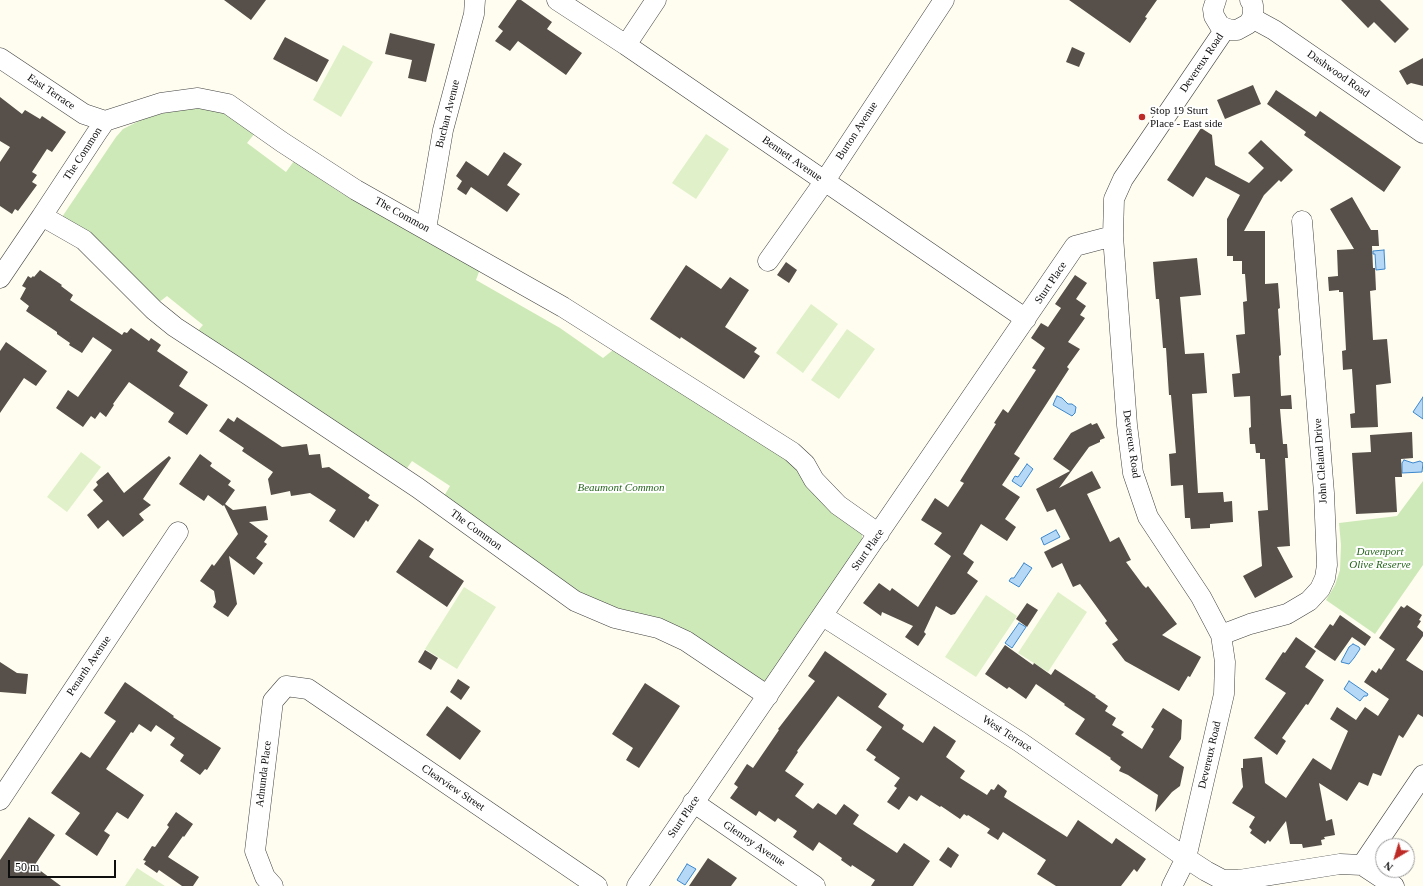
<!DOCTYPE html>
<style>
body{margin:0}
#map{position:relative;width:1423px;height:886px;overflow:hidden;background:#fffdef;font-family:"Times New Roman",serif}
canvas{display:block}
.north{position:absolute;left:1375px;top:838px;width:40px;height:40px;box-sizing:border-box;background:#fff;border:1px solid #9f9f9f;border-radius:50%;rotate:218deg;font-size:11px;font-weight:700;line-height:16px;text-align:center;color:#0e0e0e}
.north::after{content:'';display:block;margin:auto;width:14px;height:18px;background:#be2a25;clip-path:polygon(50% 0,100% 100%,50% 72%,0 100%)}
.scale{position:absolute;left:8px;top:860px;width:108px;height:18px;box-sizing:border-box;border:2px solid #0e0e0e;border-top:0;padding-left:5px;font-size:12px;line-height:14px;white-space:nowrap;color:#0e0e0e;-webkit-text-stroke:3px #fff;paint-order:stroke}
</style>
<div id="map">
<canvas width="1423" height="886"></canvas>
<div class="north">N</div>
<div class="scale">50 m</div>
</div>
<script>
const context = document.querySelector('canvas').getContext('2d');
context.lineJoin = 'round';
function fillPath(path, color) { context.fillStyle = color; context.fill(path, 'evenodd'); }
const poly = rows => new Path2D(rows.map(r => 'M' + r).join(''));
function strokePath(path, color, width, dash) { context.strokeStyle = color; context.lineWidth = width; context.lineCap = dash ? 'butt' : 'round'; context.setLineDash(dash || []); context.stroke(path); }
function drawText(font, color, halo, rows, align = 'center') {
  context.font = font + ' "Times New Roman",serif'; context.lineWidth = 4; context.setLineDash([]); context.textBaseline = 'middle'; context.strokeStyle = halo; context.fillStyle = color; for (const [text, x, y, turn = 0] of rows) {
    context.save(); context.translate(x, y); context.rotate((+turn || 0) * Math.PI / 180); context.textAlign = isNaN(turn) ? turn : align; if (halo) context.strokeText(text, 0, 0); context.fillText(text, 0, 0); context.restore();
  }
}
fillPath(poly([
 [199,107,224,113,255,133,247,143,286,172,294,161,341,193,480,269,476,280,560,328,603,358,613,350,787,458,862,533,862,538,861,544,762,689,591,601,444,496,450,486,412,461,405,471,196,333,203,325,167,296,158,303,62,217,116,137,123,129,143,119,164,113],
 [1423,481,1423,565,1375,634,1326,600,1335,585,1340,570,1341,545,1339,523,1397,516]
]), '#cee9b8');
fillPath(poly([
 [343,45,373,62,341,117,313,100],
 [706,134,729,149,696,199,672,183],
 [811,304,838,324,803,373,776,353],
 [847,329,875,349,839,399,811,380],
 [81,452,101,467,67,512,47,497],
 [464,587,496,607,457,669,425,649],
 [1058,592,1087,612,1048,672,1018,653],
 [986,595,1017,616,976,677,945,657],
 [137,868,165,886,125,886]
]), '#e0f1ca');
const water = poly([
 [1384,250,1385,269,1376,270,1375,254,1373,254,1373,251,1384,250],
 [1057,396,1062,398,1068,404,1072,404,1076,407,1075,413,1072,416,1053,405,1055,400,1057,396],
 [1423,397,1423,419,1413,412,1423,397],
 [1404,460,1413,463,1420,461,1423,463,1422,472,1402,473,1402,463,1404,460],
 [1027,464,1033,469,1021,487,1012,481,1015,476,1018,477,1027,464],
 [1056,530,1060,537,1044,545,1041,538,1056,530],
 [1024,563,1032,568,1019,587,1009,581,1011,578,1014,578,1024,563],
 [1019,623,1026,627,1012,648,1005,643,1019,623],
 [1353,644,1359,647,1360,649,1354,658,1349,664,1341,662,1349,647,1353,644],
 [1349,681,1368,694,1367,696,1364,696,1360,701,1344,689,1349,681],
 [687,864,696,869,685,885,677,880,687,864]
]);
fillPath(water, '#b4d8f6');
strokePath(water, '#3b87cd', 1);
fillPath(poly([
 [224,0,266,0,251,20],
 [517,0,521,0,552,22,547,29,582,53,566,75,518,41,510,51,495,41,503,31,498,27],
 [1069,0,1157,0,1145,17,1147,18,1130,43],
 [1341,0,1380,0,1409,29,1395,43,1374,22,1368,28],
 [390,33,435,44,426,82,408,78,412,60,385,54],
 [285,37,329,60,317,82,273,59],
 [1072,47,1085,53,1079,67,1066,62],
 [1423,58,1423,86,1411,83,1407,85,1399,71],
 [1253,85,1261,104,1225,119,1217,100],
 [1276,90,1316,117,1320,111,1401,167,1384,192,1304,135,1306,132,1267,104],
 [0,97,22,114,25,110,40,119,42,116,66,132,52,152,47,149,32,172,37,175,32,182,37,185,18,211,15,209,12,214,0,206,0,162,10,147,0,141],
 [1201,128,1212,135,1215,165,1249,183,1264,168,1248,153,1261,140,1293,170,1281,182,1279,180,1264,195,1244,231,1265,231,1265,284,1278,283,1280,308,1278,309,1281,355,1279,356,1281,396,1291,395,1292,409,1280,409,1283,444,1287,444,1288,458,1285,458,1290,546,1277,547,1293,577,1255,598,1243,576,1262,566,1258,511,1268,510,1265,459,1260,459,1260,453,1256,453,1255,444,1250,444,1249,428,1251,427,1250,396,1234,397,1232,374,1240,373,1236,335,1245,334,1243,302,1247,301,1245,274,1242,274,1242,261,1233,261,1233,256,1227,256,1227,219,1240,195,1206,177,1193,197,1167,180],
 [504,152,522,164,507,185,520,194,507,212,471,187,466,195,457,189,462,181,456,176,466,161,488,176],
 [1352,197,1371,230,1378,230,1379,246,1372,246,1373,268,1375,268,1376,290,1370,291,1373,340,1387,339,1391,383,1376,385,1378,427,1351,428,1350,414,1355,413,1352,369,1343,370,1342,351,1346,350,1343,292,1339,292,1339,290,1329,291,1328,277,1338,276,1337,250,1354,249,1330,209],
 [1197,258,1201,295,1180,297,1185,354,1204,353,1207,393,1192,394,1198,493,1223,492,1224,502,1232,501,1233,522,1210,524,1210,528,1191,529,1190,518,1185,518,1183,485,1171,486,1169,454,1176,453,1171,395,1169,395,1166,348,1163,348,1159,299,1156,299,1153,262],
 [786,262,797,270,789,283,777,275],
 [686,265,721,289,730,277,749,290,725,327,757,348,754,352,760,356,744,379,681,337,680,339,650,319],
 [40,270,62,285,61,286,73,295,70,300,122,335,124,332,127,333,131,328,149,341,151,338,161,345,157,351,188,372,179,386,208,405,187,435,168,422,174,413,129,382,113,404,114,405,106,417,100,412,95,419,91,416,83,427,56,408,68,390,78,397,112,350,93,337,82,353,69,345,70,343,57,334,57,332,26,311,29,306,20,299,26,288,22,286,28,276,31,278,33,276,34,277],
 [1075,275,1087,283,1076,299,1086,306,1080,315,1085,318,1068,342,1080,349,1067,367,1069,369,1014,454,1020,458,1002,485,1020,497,1005,519,1016,527,1007,541,981,524,963,554,974,562,967,573,978,581,955,614,951,615,936,606,924,632,926,634,918,646,905,637,913,626,882,612,881,616,863,603,879,583,890,591,892,588,918,607,951,556,934,544,942,533,921,520,935,498,948,507,964,483,960,481,996,424,994,423,1003,409,1008,413,1036,370,1032,368,1045,348,1031,338,1041,323,1048,327,1061,308,1055,304],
 [6,342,47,371,36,386,24,378,0,413,0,351],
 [237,417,282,447,307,444,309,455,320,454,322,468,329,467,370,495,368,498,379,505,368,522,366,520,354,538,329,521,336,510,310,493,291,496,290,491,271,495,268,479,273,472,242,451,244,448,219,431,228,418,234,422],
 [1091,423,1092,425,1097,423,1105,438,1100,440,1100,442,1089,447,1059,488,1092,471,1101,488,1087,494,1110,542,1119,537,1131,560,1126,562,1143,585,1146,588,1148,586,1177,624,1162,635,1201,657,1190,677,1188,676,1179,691,1125,661,1112,644,1118,640,1105,623,1107,621,1080,584,1073,587,1062,563,1052,568,1044,552,1070,539,1055,509,1047,512,1036,489,1070,471,1053,459,1071,433],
 [1412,432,1413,458,1401,459,1402,477,1395,477,1397,512,1356,514,1352,453,1371,452,1370,435],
 [200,454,212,463,210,466,231,481,228,485,235,490,225,504,233,510,266,506,268,520,249,522,268,536,264,542,267,544,256,558,263,563,254,575,229,556,237,604,228,617,213,607,216,602,214,591,200,581,212,564,214,566,238,534,224,505,223,506,208,495,204,501,179,484],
 [169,456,171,458,143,499,151,505,139,514,144,520,123,537,108,520,98,529,87,515,103,501,93,490,98,485,96,482,108,472,124,493],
 [419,539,434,549,429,557,464,581,447,607,396,572],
 [1027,603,1038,610,1027,627,1016,619],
 [1407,605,1422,615,1419,620,1421,621,1417,627,1423,632,1423,636,1406,660,1423,671,1423,717,1418,714,1403,738,1399,735,1381,776,1373,773,1368,786,1359,782,1347,801,1319,783,1326,821,1332,819,1335,835,1324,837,1325,839,1321,840,1322,845,1303,848,1302,844,1290,844,1286,821,1270,842,1268,840,1265,844,1250,833,1252,830,1249,827,1255,817,1232,803,1243,787,1241,768,1243,768,1243,759,1262,757,1265,783,1286,798,1313,758,1331,770,1348,731,1330,719,1337,707,1356,720,1365,707,1378,716,1389,699,1364,682,1372,670,1376,673,1379,668,1381,670,1395,649,1379,638,1401,606,1404,608],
 [1340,615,1371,637,1365,646,1352,637,1335,661,1314,647,1330,624,1333,626],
 [1296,637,1316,651,1305,667,1324,680,1308,705,1306,704,1282,738,1286,741,1277,755,1254,738,1286,693,1265,679,1283,652,1285,653],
 [1005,645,1033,665,1034,663,1051,675,1055,669,1096,696,1095,697,1108,706,1105,711,1116,718,1112,725,1124,732,1121,735,1142,749,1154,729,1151,727,1163,708,1182,720,1181,739,1169,757,1184,767,1180,786,1172,792,1155,812,1158,795,1128,775,1119,771,1121,767,1110,759,1111,758,1075,734,1085,719,1064,705,1065,704,1036,684,1026,699,1009,687,1007,689,985,674],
 [425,650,438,658,431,670,418,662],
 [825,651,887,694,878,707,904,725,902,729,923,743,934,726,956,741,946,757,965,771,960,778,987,795,991,789,994,790,998,784,1007,791,1004,797,1067,837,1078,820,1112,844,1116,838,1146,859,1137,872,1134,869,1121,886,1056,886,1037,874,1046,860,1003,832,998,840,987,833,990,829,968,815,967,816,964,814,960,819,941,806,940,807,921,795,917,801,909,796,899,810,887,802,897,788,894,786,900,778,874,760,876,757,866,750,882,727,838,696,797,751,798,752,785,771,804,784,795,796,813,809,818,803,836,815,844,804,859,815,853,824,897,853,904,843,930,861,913,886,871,886,875,880,852,865,851,867,841,860,842,858,819,842,813,851,793,837,797,831,778,818,775,822,759,811,756,816,730,798,738,787,734,784,747,764,753,768,779,730,778,729,815,681,808,676],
 [0,662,17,673,28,674,26,694,0,692],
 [458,679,470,687,461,700,450,692],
 [125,682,174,716,173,717,221,748,207,770,205,769,200,775,180,761,184,755,170,745,175,738,156,725,151,732,139,724,133,733,131,732,106,769,144,795,128,819,117,812,104,831,110,835,97,856,65,834,80,813,51,793,81,752,90,758,116,721,104,713],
 [645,683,680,706,639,768,626,760,633,748,612,734],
 [447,706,481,731,460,760,426,735],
 [176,812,193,824,184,837,183,836,168,857,199,877,193,886,182,886,159,870,157,873,144,864,146,861,143,860,152,846,155,847,169,827,167,825],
 [29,817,55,835,34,866,61,886,0,886,0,860],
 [948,847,959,855,951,868,939,860],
 [708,858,737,878,731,886,689,886]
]), '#57504a');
const minor = poly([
 [557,0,626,45,1026,319],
 [1216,0,1213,9,1214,16,1220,26,1231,30,1237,30,1248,24,1252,18,1253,12,1253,5,1250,0],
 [1252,18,1274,30,1423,133],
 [626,45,656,0],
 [0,58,84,114,105,121],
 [426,229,443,130,474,14,475,0],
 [768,261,824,182,944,0],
 [0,278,42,216],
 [823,616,1020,742,1186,858,1206,871,1223,880,1239,880,1340,864,1362,865,1394,886],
 [1221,635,1250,624,1287,614,1309,601,1320,589,1325,578,1327,565,1324,493,1302,221],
 [768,696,686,641,658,628,615,618,575,601,418,488,247,374,175,327,154,310,84,240,42,216,98,131,105,121,161,103,198,98,228,104,282,142,356,190,563,307,792,452,805,464,814,480,838,505,879,534],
 [0,800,178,532],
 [693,802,815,886],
 [1362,865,1423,775],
 [273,886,265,877,255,851,273,701,286,686,308,689,597,886],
 [637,886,1075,246,1113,236],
 [1172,886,1186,858,1224,694,1225,662,1221,635,1201,597,1148,517,1133,473,1127,425,1113,236,1114,199,1123,179,1225,29]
]);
strokePath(minor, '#414141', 21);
strokePath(minor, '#fff', 20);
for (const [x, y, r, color] of [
 [1142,117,4,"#be2a25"]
]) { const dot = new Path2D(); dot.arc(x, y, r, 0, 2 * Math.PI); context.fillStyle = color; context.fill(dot); strokePath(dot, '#fff', 1.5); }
drawText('11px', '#0e0e0e', '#fff', [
 ["Devereux Road",1202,63,-56],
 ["Dashwood Road",1338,74,35],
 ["East Terrace",51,92,34],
 ["Buchan Avenue",448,114,-76],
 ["Burton Avenue",857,131,-57],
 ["The Common",83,154,-57],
 ["Bennett Avenue",792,159,35],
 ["The Common",402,215,29],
 ["Sturt Place",1051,283,-56],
 ["Devereux Road",1131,444,82],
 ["John Cleland Drive",1321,461,-94],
 ["The Common",476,530,36],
 ["Sturt Place",868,550,-55],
 ["Penarth Avenue",89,666,-56],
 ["West Terrace",1007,734,33],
 ["Devereux Road",1210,755,-77],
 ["Adnunda Place",264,774,-83],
 ["Clearview Street",453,788,34],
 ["Sturt Place",684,817,-56],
 ["Glenroy Avenue",754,844,34]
]);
drawText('11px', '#0e0e0e', '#fff', [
 ["Stop 19 Sturt",1150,111],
 ["Place - East side",1150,124]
], 'left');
drawText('italic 11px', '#27661e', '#fff', [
 ["Beaumont Common",621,488],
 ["Davenport",1380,552],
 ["Olive Reserve",1380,565]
]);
</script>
